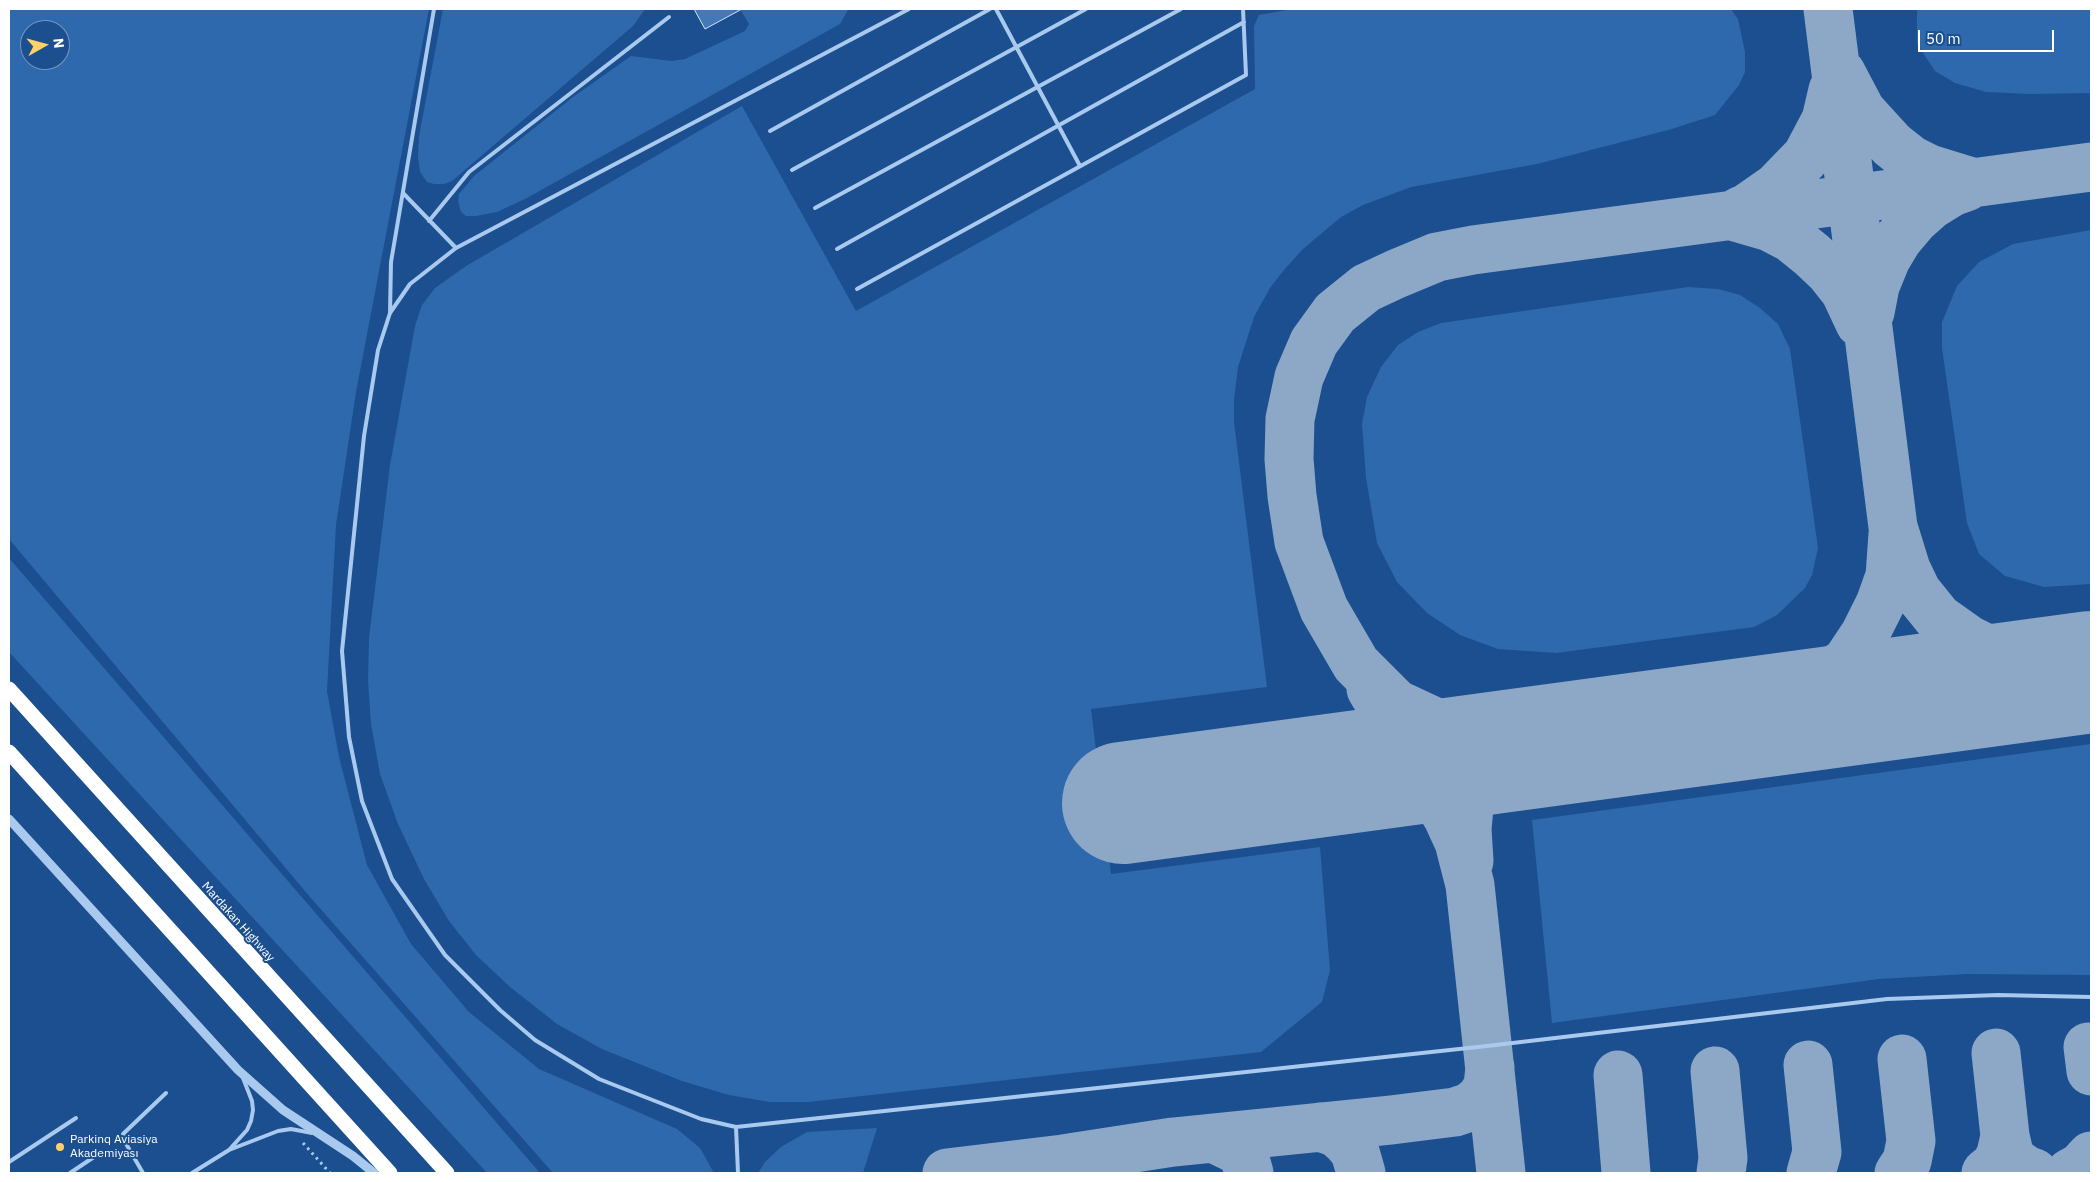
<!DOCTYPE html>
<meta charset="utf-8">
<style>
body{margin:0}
#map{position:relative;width:2100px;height:1182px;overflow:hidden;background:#1b4f8f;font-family:"IBM Plex Sans",sans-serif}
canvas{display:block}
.frame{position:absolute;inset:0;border:10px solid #fff;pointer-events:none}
.north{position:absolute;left:20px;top:20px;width:50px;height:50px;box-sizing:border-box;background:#1b4f8f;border:1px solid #7695bc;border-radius:50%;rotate:83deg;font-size:14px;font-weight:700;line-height:20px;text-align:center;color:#fff}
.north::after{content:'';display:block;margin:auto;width:18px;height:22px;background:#ffd166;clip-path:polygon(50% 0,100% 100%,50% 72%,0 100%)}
.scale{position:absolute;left:1918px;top:30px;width:136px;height:22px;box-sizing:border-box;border:2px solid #fff;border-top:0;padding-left:6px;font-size:15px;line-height:18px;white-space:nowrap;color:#fff;-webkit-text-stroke:4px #1b4f8f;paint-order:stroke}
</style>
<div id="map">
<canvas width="2100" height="1182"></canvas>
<div class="frame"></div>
<div class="north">N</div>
<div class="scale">50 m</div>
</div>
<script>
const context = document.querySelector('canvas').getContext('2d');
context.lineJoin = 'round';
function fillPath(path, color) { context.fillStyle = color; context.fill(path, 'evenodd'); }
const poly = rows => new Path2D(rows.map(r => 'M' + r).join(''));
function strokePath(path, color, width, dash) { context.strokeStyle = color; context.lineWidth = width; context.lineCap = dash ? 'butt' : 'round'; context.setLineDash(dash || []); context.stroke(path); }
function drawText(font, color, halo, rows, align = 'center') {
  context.font = font + ' "IBM Plex Sans",sans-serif'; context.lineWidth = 4; context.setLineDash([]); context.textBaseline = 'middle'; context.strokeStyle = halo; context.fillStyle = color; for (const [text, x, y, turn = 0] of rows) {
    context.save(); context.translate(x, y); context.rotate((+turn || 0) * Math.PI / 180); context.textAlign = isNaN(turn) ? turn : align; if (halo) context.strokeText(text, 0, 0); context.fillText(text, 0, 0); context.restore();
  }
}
fillPath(poly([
 [9,9,429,9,356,392,336,525,327,691,339,757,367,865,411,944,469,1012,539,1069,677,1129,700,1148,714,1173,553,1173,310,897,9,539],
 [30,30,60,30,60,60,30,60],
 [443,9,645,9,633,26,452,181,444,184,434,184,427,182,420,172,418,157,419,136],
 [740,9,848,10,840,24,525,199,497,212,476,216,466,216,461,212,458,201,459,194,474,176,573,97,631,56,672,61,685,59,745,31,749,24],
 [1293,9,1731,9,1738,19,1745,52,1745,72,1739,85,1715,115,1672,129,1537,164,1411,187,1363,205,1341,217,1303,249,1284,270,1270,288,1254,317,1238,367,1234,399,1234,422,1267,687,1091,709,1111,874,1320,847,1330,970,1322,1002,1261,1052,808,1102,770,1102,729,1095,682,1081,602,1049,557,1024,510,987,476,955,449,921,424,879,398,824,380,774,371,724,368,681,369,638,390,465,415,326,422,305,435,288,466,266,742,106,856,311,1255,89,1254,26,1259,15],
 [1917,9,2091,9,2091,93,2030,94,1986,92,1955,83,1935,71,1917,44],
 [2091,230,2091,584,2044,587,2005,576,1979,554,1967,523,1942,348,1942,322,1957,286,1979,262,2013,244],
 [1688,287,1718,289,1740,295,1760,308,1778,324,1790,349,1818,548,1812,575,1805,588,1777,615,1754,627,1556,653,1498,649,1460,635,1427,613,1397,582,1377,543,1366,478,1362,424,1367,397,1381,367,1398,345,1418,332,1441,323],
 [9,558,540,1173,487,1173,9,652],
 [2091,744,2091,975,1967,974,1879,979,1552,1023,1532,820],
 [877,1128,863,1173,758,1173,765,1162,781,1147,807,1132]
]), '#2e69ad');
strokePath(poly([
 [1828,9,1893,527,1906,569,1917,592,1938,618,1969,640,2017,664,2071,674],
 [1841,73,1861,111,1892,145,1911,160,1929,169,1968,181],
 [1740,211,1747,208,1777,187,1807,156,1826,120,1833,90],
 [1732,216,1770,227,1791,238,1812,255,1830,272,1845,291,1860,323],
 [1870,312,1875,286,1886,259,1898,239,1914,220,1931,205,1952,192,1966,187],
 [1371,689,1448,818,1459,842,1470,885,1501,1173],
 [1762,716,1813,688,1847,661,1865,634,1880,604,1890,576,1893,534],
 [1510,751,1441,725,1396,704,1356,664,1324,609,1299,542,1292,496,1289,459,1290,419,1299,377,1314,342,1335,313,1366,288,1396,274,1437,257,1473,250,2091,167],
 [1469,861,1467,829,1469,807,1476,785,1487,768,1510,751],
 [2088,1047,2091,1071],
 [1808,1065,1817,1152,1811,1173],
 [1715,1071,1723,1158,1721,1173],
 [1618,1075,1626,1173],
 [1320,1127,1337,1133,1347,1142,1355,1152,1361,1173],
 [2005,1136,2009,1153,2014,1162,2026,1170,2034,1173],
 [1213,1138,1238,1150,1245,1159,1249,1173],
 [947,1173,1063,1159,1173,1142,1390,1120,1455,1112,1470,1107,1481,1098,1488,1086,1490,1067],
 [1899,1173,1907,1161,1911,1141,1902,1059],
 [1986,1173,1996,1165,2001,1154,2005,1136,1996,1053],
 [2070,1173,2081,1167,2091,1156]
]), '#8da7c7', 49);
strokePath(poly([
 [1123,803,2091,672]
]), '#8da7c7', 122);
const building = poly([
 [694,9,742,9,705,29,694,9]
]);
fillPath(building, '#4478b7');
strokePath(building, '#cfe3fa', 1);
strokePath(poly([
 [303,1143,330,1173]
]), '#a9c9ee', 3, [2.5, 4]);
strokePath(poly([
 [909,9,456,248,410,284,390,313,378,350,364,436,342,651,349,737,362,801,392,879,445,955,500,1010,535,1040,599,1079,701,1119,736,1127,1487,1046,1887,999,1998,995,2091,997],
 [996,9,1080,166],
 [770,131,990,9],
 [792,170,1086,9],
 [403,193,456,248],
 [815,208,1181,9],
 [429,221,469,172,669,17],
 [837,249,1244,22],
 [857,289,1246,75,1243,9],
 [390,313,391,262,434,9],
 [243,1078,252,1101,253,1110,251,1121,247,1130,229,1150,278,1131,291,1129,312,1133],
 [736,1127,738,1173],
 [9,1162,76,1118],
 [70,1173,97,1155],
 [143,1173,125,1142,123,1134,166,1093],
 [192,1173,229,1150]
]), '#a9c9ee', 4);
strokePath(poly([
 [9,819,238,1070,283,1110,353,1156,374,1173]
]), '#a9c9ee', 9);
strokePath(poly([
 [9,689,447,1173],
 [9,752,390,1173]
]), '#fff', 15);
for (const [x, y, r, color] of [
 [60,1147,5,"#ffd166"]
]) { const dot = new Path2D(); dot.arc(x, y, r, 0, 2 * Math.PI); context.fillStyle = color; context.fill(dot); strokePath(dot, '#1b4f8f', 2); }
drawText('12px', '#fff', '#1b4f8f', [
 ["Mardakan Highway",238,922,48]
]);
drawText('12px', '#fff', '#1b4f8f', [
 ["Parkinq Aviasiya",70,1140],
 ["Akademiyası",70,1154]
], 'left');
</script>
